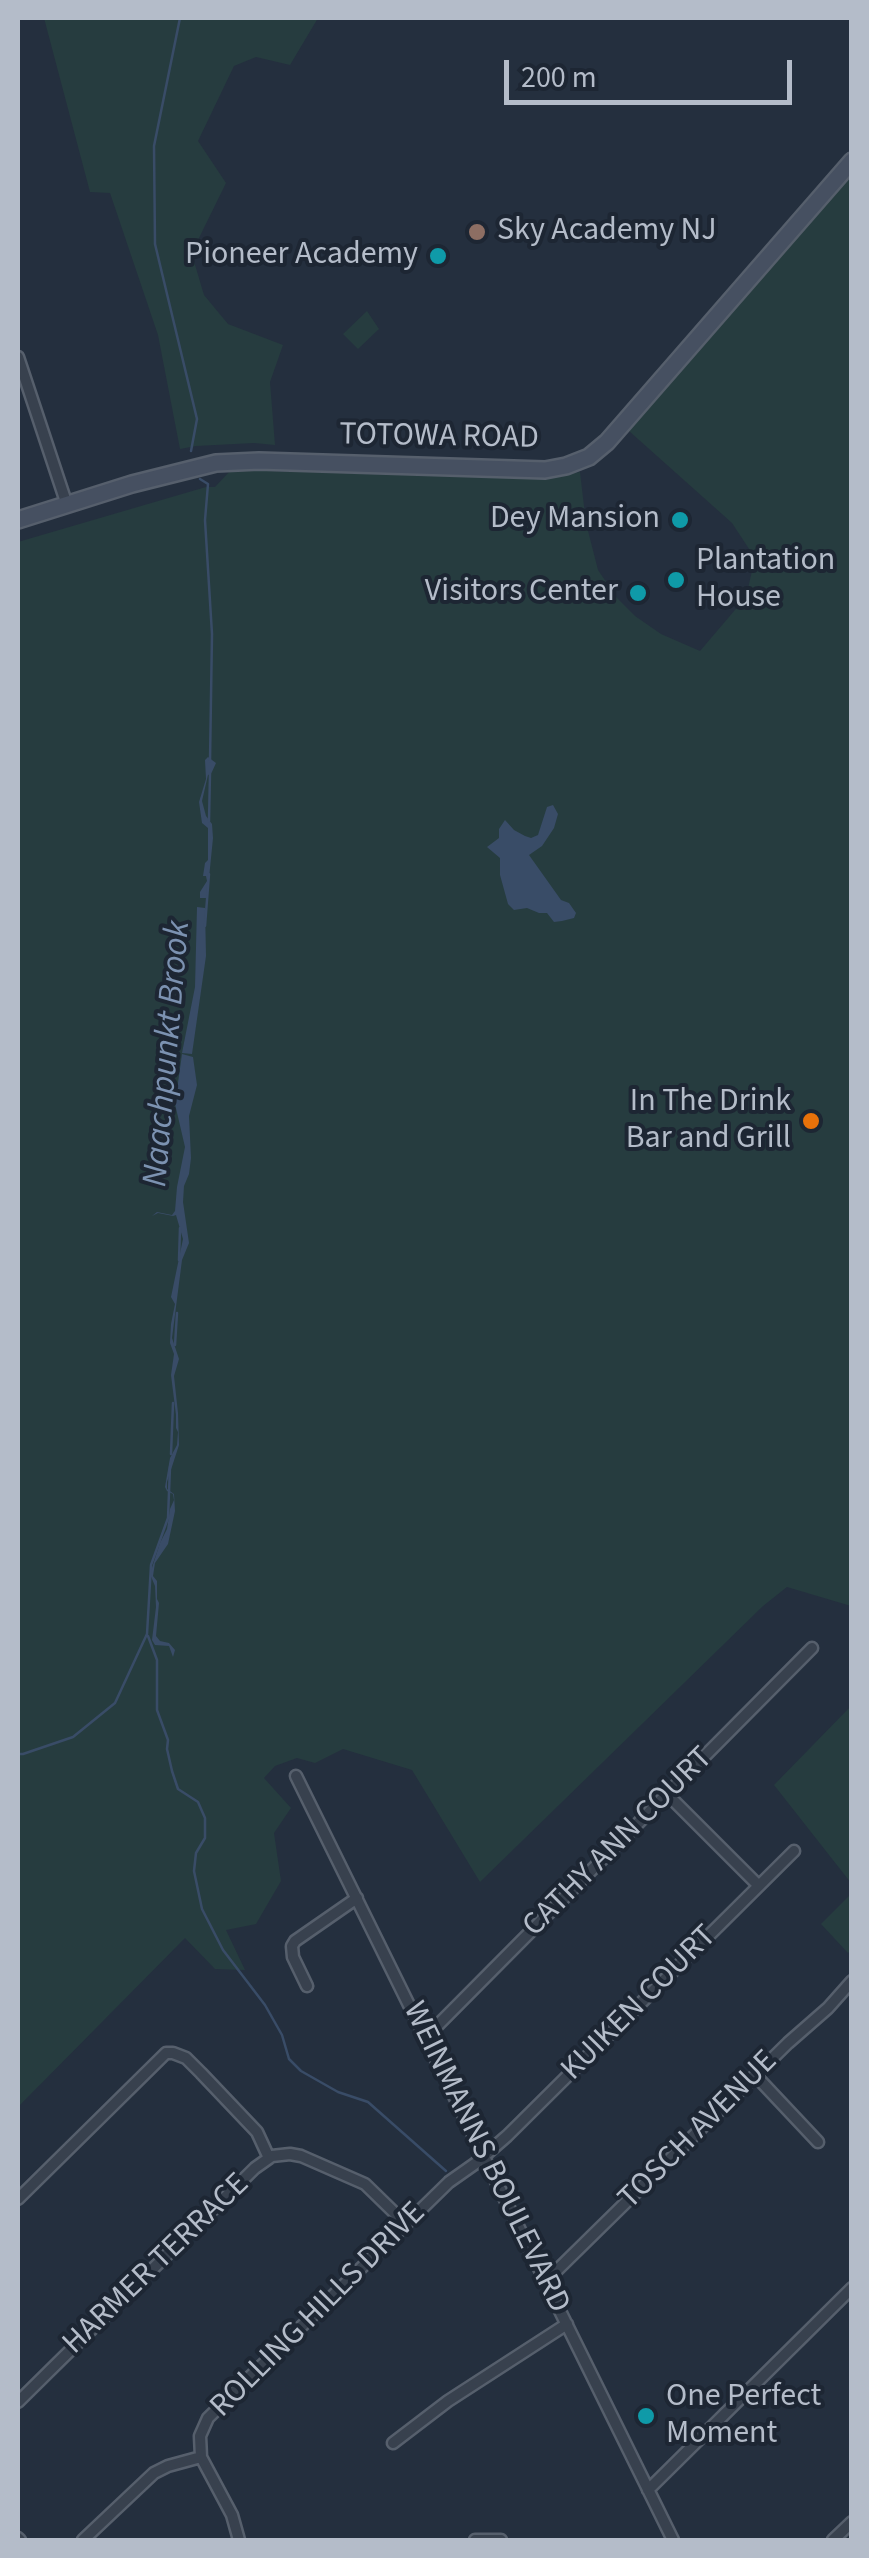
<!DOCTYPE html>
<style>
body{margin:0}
#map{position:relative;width:869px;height:2558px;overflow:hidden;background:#242f3e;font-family:"Source Sans 3",sans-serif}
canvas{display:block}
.frame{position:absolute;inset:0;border:20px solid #b4bcc9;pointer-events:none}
.scale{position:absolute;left:504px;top:60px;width:288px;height:45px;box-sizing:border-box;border:5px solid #b4bcc9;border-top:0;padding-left:12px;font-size:30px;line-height:35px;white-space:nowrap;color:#b4bcc9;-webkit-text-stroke:8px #1d2633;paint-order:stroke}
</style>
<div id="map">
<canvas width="869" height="2558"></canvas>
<div class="frame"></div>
<div class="scale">200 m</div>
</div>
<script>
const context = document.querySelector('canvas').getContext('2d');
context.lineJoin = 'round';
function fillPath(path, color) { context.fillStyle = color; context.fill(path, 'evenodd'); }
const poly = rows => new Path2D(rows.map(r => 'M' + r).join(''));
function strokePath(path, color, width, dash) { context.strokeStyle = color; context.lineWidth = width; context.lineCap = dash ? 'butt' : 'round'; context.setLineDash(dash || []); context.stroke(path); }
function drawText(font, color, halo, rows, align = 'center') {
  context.font = font + ' "Source Sans 3",sans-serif'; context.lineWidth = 8; context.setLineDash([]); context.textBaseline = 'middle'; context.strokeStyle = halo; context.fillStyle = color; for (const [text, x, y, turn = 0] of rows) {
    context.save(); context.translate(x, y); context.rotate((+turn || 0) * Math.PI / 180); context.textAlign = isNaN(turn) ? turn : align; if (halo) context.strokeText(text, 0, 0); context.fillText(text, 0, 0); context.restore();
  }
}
fillPath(poly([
 [44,18,318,18,290,65,256,57,234,66,198,141,226,183,199,238,193,258,204,295,228,324,283,345,270,382,275,445,254,443,196,446,180,449,158,335,110,193,90,192],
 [851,176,851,1606,787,1587,763,1606,480,1882,412,1770,343,1749,315,1763,297,1758,275,1766,264,1778,291,1808,274,1833,281,1881,256,1924,226,1930,245,1970,215,1969,185,1938,18,2107,18,542,206,487,215,487,231,470,547,478,580,472,586,523,598,570,617,598,635,616,661,634,700,651,746,597,755,558,732,523,629,431],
 [367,311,379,329,358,349,343,334],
 [851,1706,851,1883,774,1785],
 [851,1894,851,1950,848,1953,821,1924]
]), '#263c3f');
fillPath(poly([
 [208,757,216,763,211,774,208,775,202,801,206,816,212,824,213,838,207,898,200,898,200,892,207,881,206,876,203,876,205,863,208,860,208,828,202,823,199,802,206,779,205,760],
 [553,805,558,814,554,828,542,846,529,855,561,900,569,903,576,913,574,918,562,921,554,922,547,913,539,913,527,908,514,910,508,904,500,875,500,858,487,847,499,838,499,829,505,820,514,830,525,836,531,838,538,835,547,807],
 [197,907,205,908,206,956,192,1054,182,1053,195,987],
 [182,1054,193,1057,197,1085,189,1116,191,1158,189,1174,184,1186,183,1202,189,1243,182,1260,172,1338,179,1359,174,1376,178,1413,179,1445,167,1482,167,1489,174,1494,175,1511,168,1544,155,1563,153,1576,157,1581,157,1599,159,1603,156,1636,160,1641,169,1643,175,1650,173,1657,169,1646,155,1645,152,1640,156,1607,155,1586,150,1574,160,1543,167,1529,170,1509,174,1500,173,1494,167,1491,165,1487,170,1458,177,1445,178,1432,176,1428,176,1415,171,1375,174,1354,170,1343,171,1324,175,1304,171,1297,183,1239,176,1215,173,1216,158,1213,152,1216,157,1212,172,1215,175,1211,177,1187,185,1147,175,1104]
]), '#394c67');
strokePath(poly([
 [180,18,154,146,155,244,197,419,191,451],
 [200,479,208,484,205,520,212,634,210,761],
 [209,821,210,774],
 [205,926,209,874],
 [179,1260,180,1228],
 [175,1345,177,1313],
 [171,1454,173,1403],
 [148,1636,157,1660,157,1710,168,1740,167,1749,172,1771,178,1789,198,1802,205,1818,205,1838,196,1853,194,1871,202,1909,223,1950,265,2005,282,2035,289,2059,301,2071,338,2092,368,2102,446,2171],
 [18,1754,23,1754,73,1737,115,1703,147,1634,151,1565,168,1518,170,1467]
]), '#394c67', 2.5);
const street = poly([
 [18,357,67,505],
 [296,1776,673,2540],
 [668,1795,758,1885],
 [307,1986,293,1957,292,1946,295,1941,357,1898],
 [426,2037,812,1648],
 [755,2075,818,2142],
 [18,2199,166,2053,173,2053,186,2058,201,2073,257,2132,269,2158],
 [546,2281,788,2043,828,2008,852,1981],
 [18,2402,255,2168,272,2156,290,2154,301,2156,365,2184,406,2224],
 [393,2443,448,2401,567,2324],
 [648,2490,852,2288],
 [18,2538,20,2540],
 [83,2540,154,2473,168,2466,201,2457],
 [239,2540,232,2515,201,2457,200,2436,208,2418,449,2182,476,2163,507,2136,794,1851],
 [475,2540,501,2540],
 [833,2540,852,2522]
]);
const secondary = poly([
 [18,520,132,484,216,463,259,461,545,470,566,466,589,457,607,442,852,161]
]);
strokePath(street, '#565f6c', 15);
strokePath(secondary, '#565f6c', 20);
strokePath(street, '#38414e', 10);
strokePath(secondary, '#465061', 15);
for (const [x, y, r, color] of [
 [477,232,10,"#8d6e63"],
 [438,256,10,"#0f9aa8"],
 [680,520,10,"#0f9aa8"],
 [676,580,10,"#0f9aa8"],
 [638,593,10,"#0f9aa8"],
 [811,1121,10,"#e8710a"],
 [646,2416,10,"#0f9aa8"]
]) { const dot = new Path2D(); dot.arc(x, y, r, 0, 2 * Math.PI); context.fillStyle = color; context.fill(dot); strokePath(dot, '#1d2633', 4); }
drawText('32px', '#b4bcc9', '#1d2633', [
 ["Sky Academy NJ",497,232,"left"],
 ["Pioneer Academy",418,256],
 ["Dey Mansion",660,520],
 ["Plantation",696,562,"left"],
 ["House",696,599,"left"],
 ["Visitors Center",618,593],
 ["In The Drink",791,1103],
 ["Bar and Grill",791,1140],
 ["One Perfect",666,2398,"left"],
 ["Moment",666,2435,"left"]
], 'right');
drawText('32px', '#b4bcc9', '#1d2633', [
 ["TOTOWA ROAD",439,438,1],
 ["CATHY ANN COURT",619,1843,-45],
 ["KUIKEN COURT",640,2004,-45],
 ["TOSCH AVENUE",699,2131,-45],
 ["WEINMANNS BOULEVARD",485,2158,64],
 ["HARMER TERRACE",157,2265,-44],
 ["ROLLING HILLS DRIVE",319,2311,-45]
]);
drawText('italic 35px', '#7c92b1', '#1d2633', [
 ["Naachpunkt Brook",169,1054,-85]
]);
</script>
